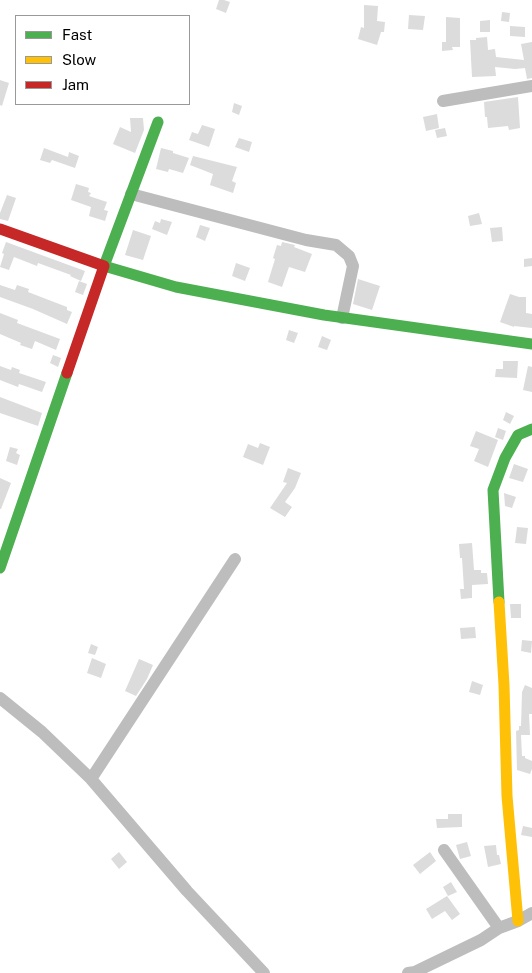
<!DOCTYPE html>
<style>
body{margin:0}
#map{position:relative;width:532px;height:973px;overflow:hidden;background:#fff;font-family:"Public Sans",sans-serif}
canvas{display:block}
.legend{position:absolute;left:15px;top:15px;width:175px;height:90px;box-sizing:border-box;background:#fff;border:1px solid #999;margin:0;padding:6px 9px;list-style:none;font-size:15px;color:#000}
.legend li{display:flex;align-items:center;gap:10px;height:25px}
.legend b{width:25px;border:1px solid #999}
</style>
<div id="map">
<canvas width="532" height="973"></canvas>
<ul class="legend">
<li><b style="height:6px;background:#4caf50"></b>Fast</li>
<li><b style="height:6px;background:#ffc107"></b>Slow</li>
<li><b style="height:6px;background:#c62828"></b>Jam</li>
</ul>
</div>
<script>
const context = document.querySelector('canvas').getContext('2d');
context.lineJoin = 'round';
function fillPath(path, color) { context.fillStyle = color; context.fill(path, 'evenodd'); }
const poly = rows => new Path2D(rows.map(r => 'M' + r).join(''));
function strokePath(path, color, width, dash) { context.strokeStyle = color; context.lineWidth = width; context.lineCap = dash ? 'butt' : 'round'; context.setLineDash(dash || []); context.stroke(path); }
fillPath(poly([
 [219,0,224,0,230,2,226,13,216,9],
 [364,5,378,6,377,21,385,22,384,32,381,32,377,45,358,39,361,27,364,28],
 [502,12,510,13,509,22,501,21],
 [409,15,425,16,423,30,408,29],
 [446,17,460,18,460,47,452,47,453,50,442,51,442,42,446,42],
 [490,20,490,32,480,32,480,21],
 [510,26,525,27,525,37,510,36],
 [487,37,488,50,495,49,496,57,524,60,521,44,532,42,532,78,527,79,525,68,515,69,495,67,496,76,472,77,470,40,476,40,476,38],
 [0,80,9,83,2,106,0,105],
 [518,97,520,128,509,130,508,126,488,128,487,117,485,117,484,102],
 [234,103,242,106,239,115,232,112],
 [437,114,439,128,426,131,423,117],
 [130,118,143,118,144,130,135,153,113,144,120,127,131,132],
 [202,125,215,129,209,147,189,140,192,132,198,134],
 [445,128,447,136,437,138,435,130],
 [239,138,252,142,249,152,235,147],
 [44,148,68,157,69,152,79,156,75,168,52,160,50,163,40,160],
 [161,148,173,151,173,153,189,158,183,173,169,169,168,172,156,169],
 [193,156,237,167,232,181,236,183,233,193,210,185,213,174,190,165],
 [76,184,89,188,88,192,91,193,89,196,107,202,104,210,108,211,105,221,89,216,91,207,71,200],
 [7,195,16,198,8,221,0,219,0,213],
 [479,213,482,224,470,226,468,216],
 [161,219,172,222,167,235,152,229,155,221,160,223],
 [200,225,210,228,205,241,196,237],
 [502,227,503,241,492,242,490,228],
 [133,230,151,236,143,260,125,255],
 [6,242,85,271,81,281,70,276,71,275,38,263,37,266,14,257,9,270,0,267,4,254,2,253],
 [282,242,295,245,294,247,312,254,305,272,289,267,282,287,268,282,275,259,273,258,277,245,281,246],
 [532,258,532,266,524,267,524,259],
 [236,263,250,268,245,281,232,276],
 [358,279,380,286,372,310,353,304],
 [79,281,87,284,83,295,75,292],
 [0,285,15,290,17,285,29,289,28,292,67,307,67,310,72,312,67,324,33,309,0,297],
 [510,294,519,297,526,297,526,313,532,314,532,328,514,326,514,327,500,322],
 [0,313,18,320,17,323,60,339,56,350,35,341,32,349,20,345,21,343,0,334],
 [289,330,298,333,294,343,286,340],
 [322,336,331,340,327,350,318,347],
 [53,355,61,358,58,367,50,363],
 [503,361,518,361,517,378,495,377,496,369,503,369],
 [0,366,11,370,12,367,20,370,19,373,46,382,42,392,19,384,18,387,0,380],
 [528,366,532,367,532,392,523,390],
 [0,397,42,413,38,426,0,413],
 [506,412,514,416,510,424,503,420],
 [498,428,506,431,503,440,495,437],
 [476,431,498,440,488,467,474,461,479,449,470,446],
 [260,443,270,447,263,465,243,457,248,444,258,448],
 [10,447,18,449,16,453,20,455,17,465,6,461],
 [514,464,528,469,523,482,509,478],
 [288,468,301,473,295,488,285,502,292,507,285,517,270,508,287,483,283,482],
 [0,478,11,483,1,509,0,509],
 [504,493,516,497,512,508,505,506],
 [517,527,528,528,526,544,515,543],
 [472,543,474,570,481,570,481,573,487,573,488,584,472,585,472,598,461,599,460,589,464,589,462,558,460,558,459,544],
 [510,604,521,604,521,618,511,618],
 [475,627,476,638,461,639,460,628],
 [522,640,532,641,531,653,521,651],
 [91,644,98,647,95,655,88,653],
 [92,658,106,664,101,678,87,673],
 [139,659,153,665,147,679,136,696,125,691],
 [472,681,483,685,480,695,469,692],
 [525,685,532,688,532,714,529,714,530,735,521,735,522,756,525,756,525,758,532,761,532,769,530,774,517,770,516,731,519,730,519,726,521,726,522,692],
 [448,814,462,814,462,827,437,828,436,819,448,819],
 [523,826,532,828,532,837,521,835],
 [467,842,471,856,460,859,456,845],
 [496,845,497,855,499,855,501,864,488,867,484,846],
 [119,852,127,862,119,869,111,859],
 [430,852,436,861,420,874,413,865],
 [451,882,457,892,448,896,443,887],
 [447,896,460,914,452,920,445,911,432,919,426,909]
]), '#dcdcdc');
strokePath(poly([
 [443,101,532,86],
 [131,194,306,240,336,245,349,256,353,266,342,318],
 [0,698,42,732,91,779,187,891,264,973],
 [91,779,235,559],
 [444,850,499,928],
 [408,973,415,972,481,940,499,928,518,921,532,913]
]), '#bdbdbd', 12);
strokePath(poly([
 [158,122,104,266,176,287,324,315,532,344],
 [0,568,67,373],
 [499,602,493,490,505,458,518,435,532,429]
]), '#4caf50', 11);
strokePath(poly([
 [499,602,504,685,507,796,518,921]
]), '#ffc107', 11);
strokePath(poly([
 [0,229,104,266,67,373]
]), '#c62828', 11);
</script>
